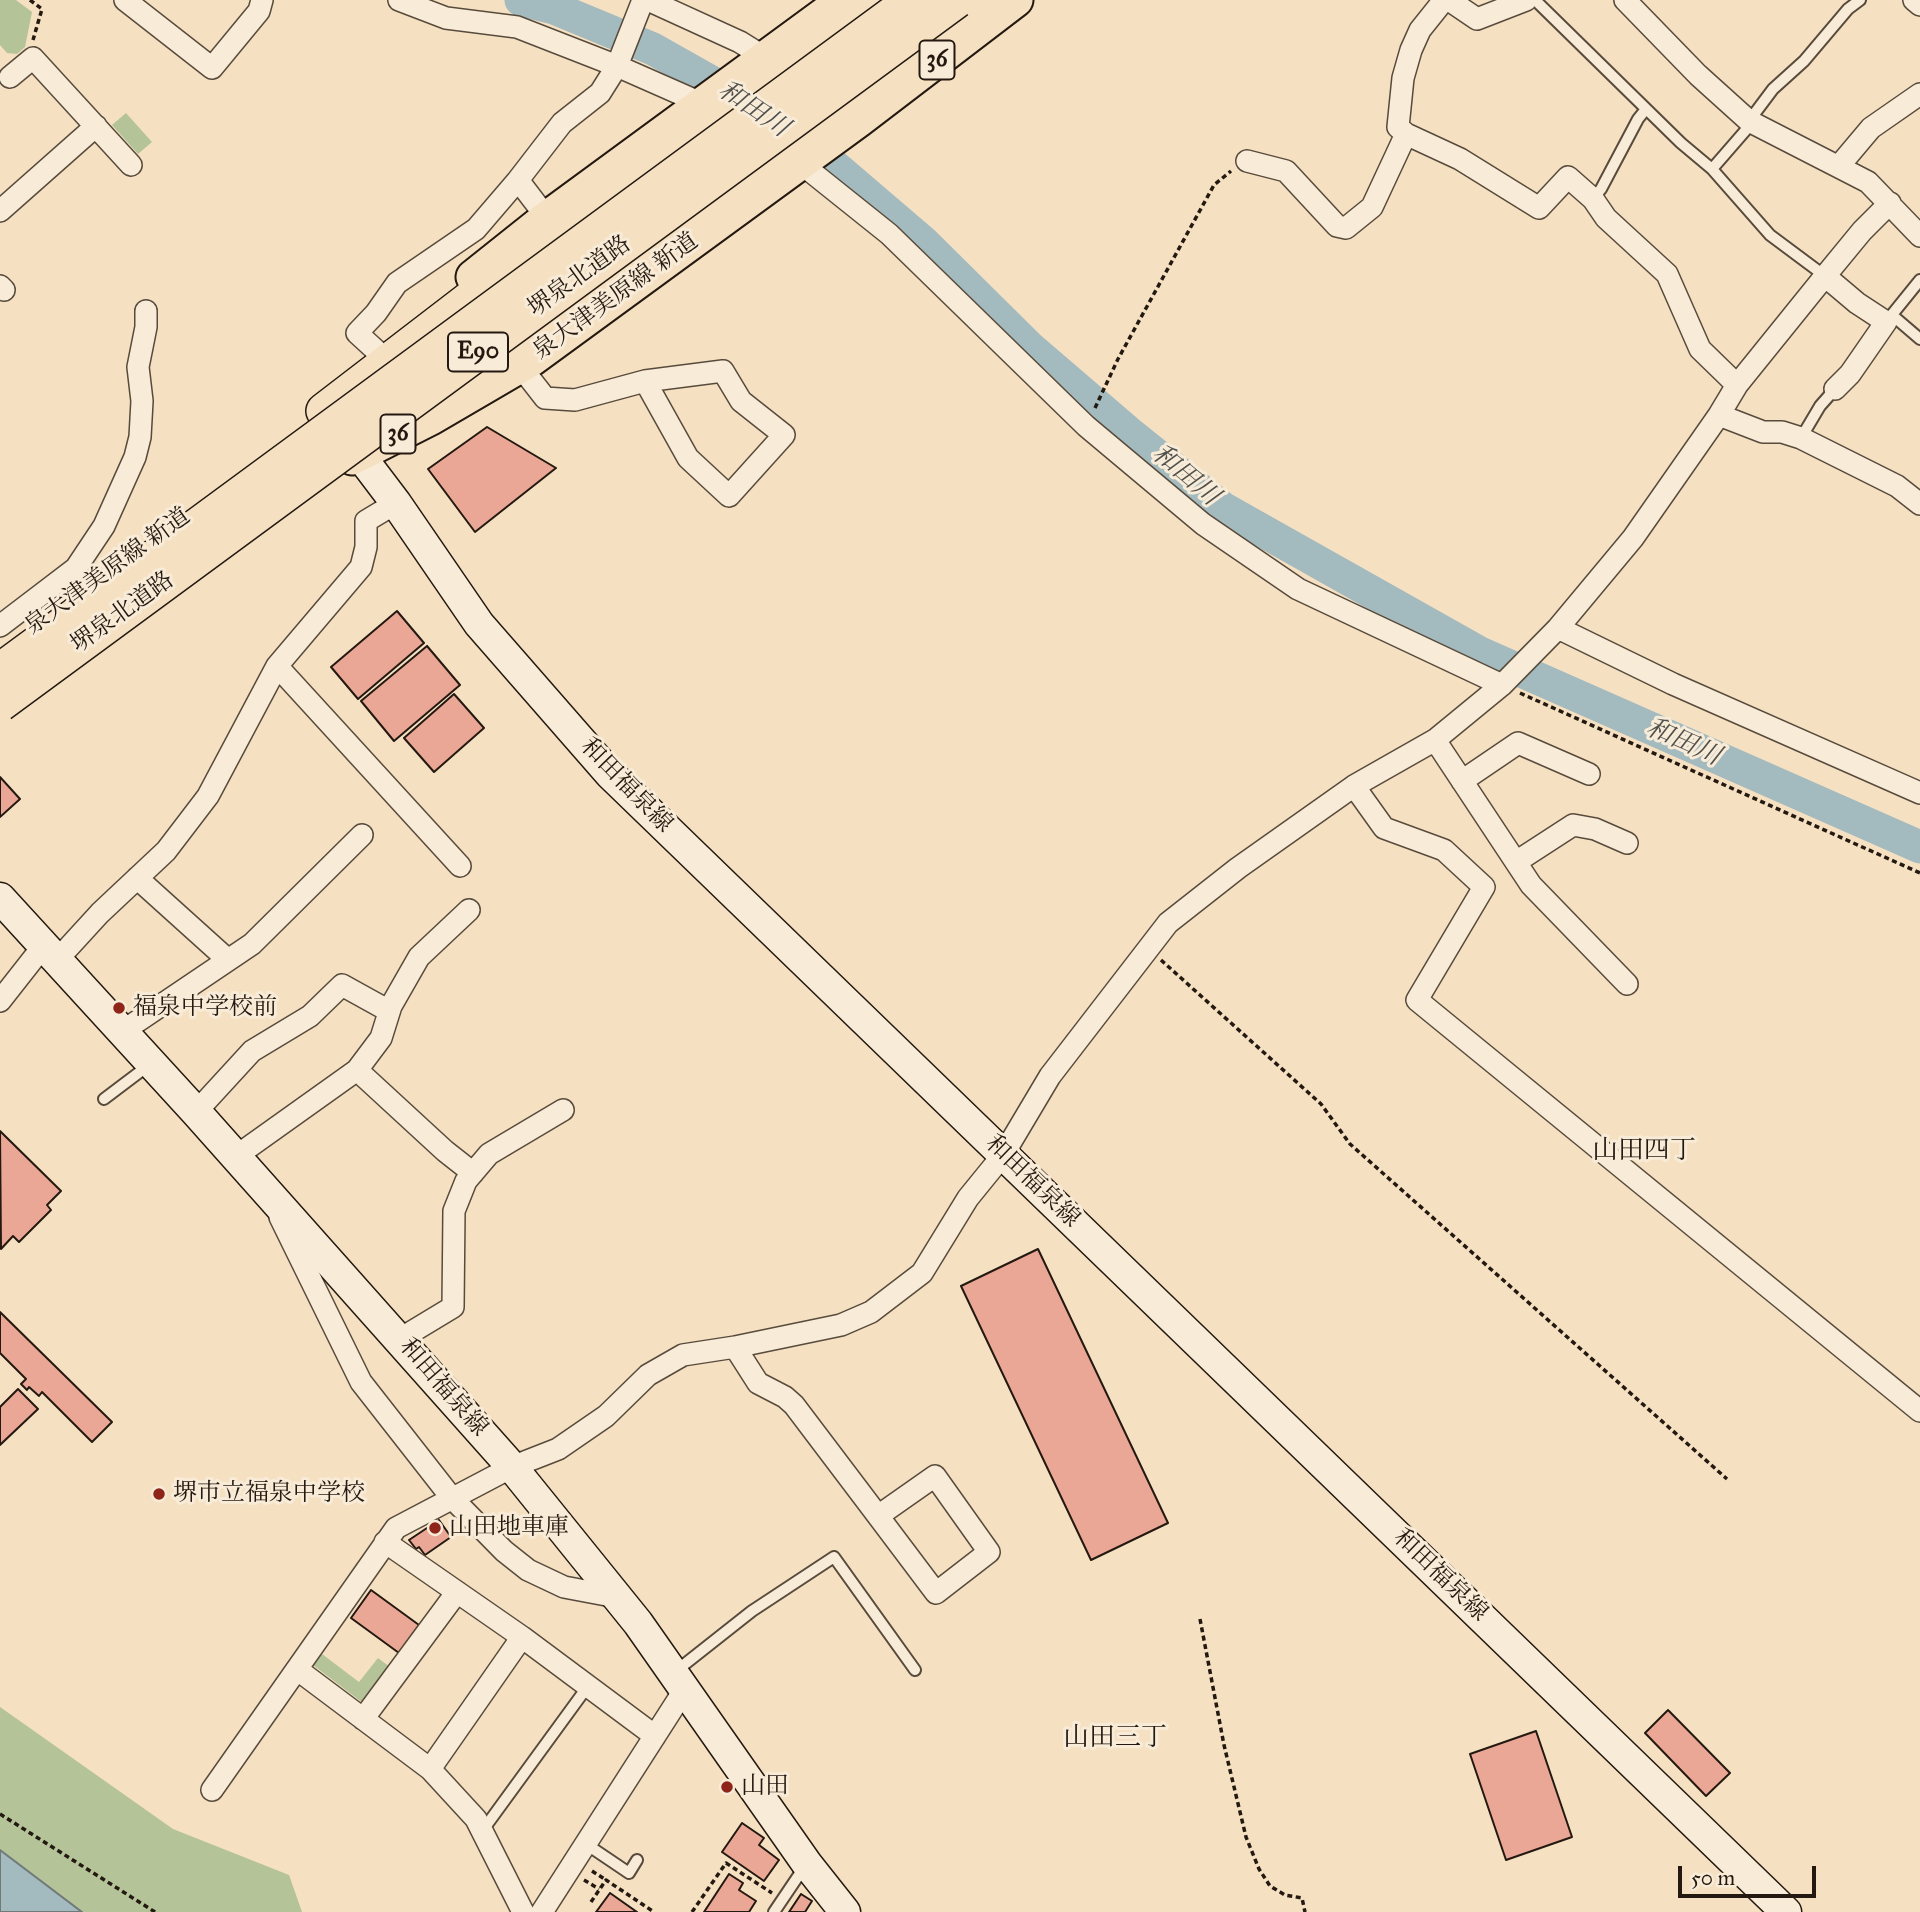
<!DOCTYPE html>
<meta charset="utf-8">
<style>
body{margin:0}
#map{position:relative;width:1920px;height:1912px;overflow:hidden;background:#f5e0c2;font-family:"IM FELL Great Primer",serif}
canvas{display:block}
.scale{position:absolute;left:1678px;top:1866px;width:138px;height:32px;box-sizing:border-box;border:4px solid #241910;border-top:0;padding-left:9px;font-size:21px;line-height:24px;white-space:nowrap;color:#241910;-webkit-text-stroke:5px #f8ebd7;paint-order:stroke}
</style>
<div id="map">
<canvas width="1920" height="1912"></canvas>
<div class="scale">50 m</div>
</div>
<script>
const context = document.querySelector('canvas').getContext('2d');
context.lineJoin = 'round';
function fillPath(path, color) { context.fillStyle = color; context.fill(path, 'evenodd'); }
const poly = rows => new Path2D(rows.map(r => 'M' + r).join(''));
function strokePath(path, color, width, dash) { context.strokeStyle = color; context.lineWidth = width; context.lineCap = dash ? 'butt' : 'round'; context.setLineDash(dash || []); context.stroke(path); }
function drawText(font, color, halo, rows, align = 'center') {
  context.font = font + ' "IM FELL Great Primer","Noto Serif JP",serif'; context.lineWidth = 6; context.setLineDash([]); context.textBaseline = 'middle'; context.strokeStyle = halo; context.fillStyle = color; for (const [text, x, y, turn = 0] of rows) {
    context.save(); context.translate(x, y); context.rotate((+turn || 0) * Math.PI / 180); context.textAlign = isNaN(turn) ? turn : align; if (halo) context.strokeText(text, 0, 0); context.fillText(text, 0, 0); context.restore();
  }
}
fillPath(poly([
 [0,0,16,0,32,12,25,47,17,54,7,53,0,45],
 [126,113,152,142,138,154,112,125],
 [322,1654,359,1682,378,1658,390,1667,363,1703,313,1665],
 [0,1707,173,1829,289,1875,302,1912,82,1912,0,1850]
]), '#b5c398');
const water = poly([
 [0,1850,82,1912,0,1912,0,1850]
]);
fillPath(water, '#a3babf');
strokePath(water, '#707a79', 2);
strokePath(poly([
 [521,0,554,8,653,49,747,102],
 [794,136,833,165,923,242,1029,347,1128,432,1224,509,1478,652,1920,847]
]), '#a3babf', 33);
const building = poly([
 [487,427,556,468,475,532,428,469,487,427],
 [397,611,424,643,358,699,331,667,397,611],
 [427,646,460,685,394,741,361,701,427,646],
 [454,694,484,728,434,772,404,738,454,694],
 [0,777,20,799,0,817,0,777],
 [0,1131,61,1191,47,1205,51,1210,19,1242,13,1236,1,1249,0,1131],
 [1038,1249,1168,1523,1091,1560,961,1286,1038,1249],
 [0,1312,112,1422,92,1442,42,1392,39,1396,29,1387,27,1390,21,1384,26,1379,0,1353,0,1312],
 [18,1389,38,1409,0,1445,0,1407,18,1389],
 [439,1520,451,1537,425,1555,419,1547,416,1549,409,1540,439,1520],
 [371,1590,419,1625,399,1653,351,1618,371,1590],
 [1668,1710,1730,1773,1706,1796,1645,1733,1668,1710],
 [1536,1731,1572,1837,1506,1860,1470,1754,1536,1731],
 [742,1823,764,1838,759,1845,779,1860,764,1881,722,1852,742,1823],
 [729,1874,743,1883,739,1890,756,1901,749,1912,704,1912,729,1874],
 [610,1893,637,1912,596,1912,610,1893],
 [801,1894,812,1901,805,1912,789,1912,801,1894]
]);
fillPath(building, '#eba795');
strokePath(building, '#241910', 2);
const service = poly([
 [1535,0,1681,143,1712,169,1770,235,1825,276],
 [1749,121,1773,89,1804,61,1848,9,1860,0],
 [1712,169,1752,123],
 [1593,199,1601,189,1638,119,1646,109],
 [1892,315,1920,339],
 [1886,322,1920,280],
 [1801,438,1820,406,1835,389],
 [104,1099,149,1065],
 [676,1671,752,1611,834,1557,915,1670],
 [483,1830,588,1686],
 [586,1844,629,1873,637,1860],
 [774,1912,805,1866]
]);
const minor = poly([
 [125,0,212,68,259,11,262,0],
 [399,0,446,18,517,27,617,66,701,103],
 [648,0,740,42,764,57],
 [1444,0,1420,30,1411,50,1403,78,1398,127,1406,134,1460,159,1539,208,1568,177,1593,199,1606,218,1667,274,1700,349,1737,385],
 [1449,0,1477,19,1526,0],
 [1625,0,1698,75,1749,121,1868,182,1920,236],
 [1914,0,1920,5],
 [10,77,33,58,131,165],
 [1247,161,1286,171,1337,226,1346,228,1372,207,1406,134],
 [799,162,889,234,1086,426,1203,524,1298,589,1502,685],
 [1839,166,1871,128,1920,94],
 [0,211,96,126],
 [547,218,518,180,562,123,600,93,617,66,643,0],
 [1825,276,1857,303,1886,322,1850,374,1835,389],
 [0,286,4,290],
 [381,355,357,333,376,313,397,283,476,229,518,180],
 [520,366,545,398,575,400,645,381,723,371,741,401,784,435,729,496,688,458,645,381],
 [1719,415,1763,432,1782,432,1801,438,1897,486,1920,504],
 [0,626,76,568,104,526,135,457,140,437,142,401,138,367,146,327,146,311],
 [1558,628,1673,684,1920,793],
 [277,666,460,866],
 [1435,740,1531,885,1627,984],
 [1462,781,1518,743,1589,774],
 [1354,786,1384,828,1444,850,1484,887,1417,1000,1920,1411],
 [1516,862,1573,825,1595,829,1627,843],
 [137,878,228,960],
 [57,960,100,913,166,851,208,796,277,666,361,567,366,547,366,521,396,503],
 [0,1001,44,945],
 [123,1031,252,944,362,835],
 [357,1070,445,1151,473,1173],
 [196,1112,252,1051,310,1016,342,985,389,1011],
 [235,1157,357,1070,381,1038,391,1006,419,957,469,910],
 [280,1217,361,1382,451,1497,504,1551,528,1570,564,1587,617,1597],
 [400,1339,453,1307,454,1211,466,1181,489,1154,563,1110],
 [735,1347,758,1383,785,1397,794,1405,878,1516,936,1593,989,1552,935,1476,878,1516],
 [385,1542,522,1637,655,1736],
 [298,1670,430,1769,476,1819,523,1912],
 [363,1719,457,1592],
 [430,1769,522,1637],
 [212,1790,396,1528,512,1467,558,1449,606,1416,648,1375,683,1355,735,1347,841,1325,871,1312,922,1273,968,1198,1003,1155,1050,1076,1168,923,1238,868,1354,786,1435,740,1502,685,1558,628,1633,538,1719,415,1737,385,1825,276,1862,231,1890,203],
 [542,1912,685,1689]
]);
const secondary = poly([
 [346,437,396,503,479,624,610,774,1786,1912],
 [0,898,196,1112,512,1467,638,1623,807,1864,845,1912]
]);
const primary = poly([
 [473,277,547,218,844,0],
 [352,458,431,418,532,359,859,120,1016,0]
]);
const trunk = poly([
 [457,385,519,347,982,0],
 [324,411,479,292,877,0]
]);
strokePath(service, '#584b3c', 14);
strokePath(minor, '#584b3c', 24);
strokePath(secondary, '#241910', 33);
strokePath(primary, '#241910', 37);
strokePath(trunk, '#241910', 38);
strokePath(poly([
 [30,0,42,9,33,40],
 [1095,408,1118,359,1214,185,1231,171],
 [1520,693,1920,873],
 [1161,960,1321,1104,1350,1144,1727,1479],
 [1200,1619,1224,1745,1246,1837,1259,1869,1270,1886,1285,1895,1302,1898,1305,1912],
 [0,1814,155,1912],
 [592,1871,606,1880],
 [584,1880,599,1889],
 [591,1902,606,1880,654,1912],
 [692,1912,726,1863,772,1893]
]), '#241910', 3.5, [5, 3.5]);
strokePath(service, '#f8ebd7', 10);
strokePath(minor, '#f8ebd7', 21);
strokePath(secondary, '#f8ebd7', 30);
strokePath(primary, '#f5e0c2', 33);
strokePath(trunk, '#f5e0c2', 35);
const trunkBridge = poly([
 [0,671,912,0],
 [0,704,957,0]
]);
strokePath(trunkBridge, '#241910', 38, []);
strokePath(trunkBridge, '#f5e0c2', 35);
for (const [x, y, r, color] of [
 [119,1008,7,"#8f2418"],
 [159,1494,7,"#8f2418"],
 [435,1528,7,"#8f2418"],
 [727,1787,7,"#8f2418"]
]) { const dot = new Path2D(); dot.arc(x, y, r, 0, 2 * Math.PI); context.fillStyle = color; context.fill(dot); strokePath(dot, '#f8ebd7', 2.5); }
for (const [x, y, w] of [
 [937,60,35],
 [478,352,60],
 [398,434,35]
]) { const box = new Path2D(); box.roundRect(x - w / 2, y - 19.5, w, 39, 5); context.fillStyle = '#f8ebd7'; context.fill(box); strokePath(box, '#241910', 2); }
drawText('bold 23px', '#241910', null, [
 ["36",937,60],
 ["E90",478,352],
 ["36",398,434]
]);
drawText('24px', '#241910', '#f8ebd7', [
 ["堺泉北道路",580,277,-36],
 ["泉大津美原線 新道",616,297,-36],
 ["泉大津美原線 新道",108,572,-36],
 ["堺泉北道路",123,613,-36],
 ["和田福泉線",626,786,46],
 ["和田福泉線",1032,1182,44],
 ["和田福泉線",443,1388,49],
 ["和田福泉線",1440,1576,44]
]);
drawText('24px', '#241910', '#f8ebd7', [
 ["福泉中学校前",133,1008],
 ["堺市立福泉中学校",173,1494],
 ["山田地車庫",449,1528],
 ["山田",741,1787]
], 'left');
drawText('italic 26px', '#50514d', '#f8ebd7', [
 ["和田川",753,110,34],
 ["和田川",1185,476,40],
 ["和田川",1683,743,24]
]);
drawText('26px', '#241910', '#f8ebd7', [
 ["山田四丁",1644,1152],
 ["山田三丁",1115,1739]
]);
</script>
